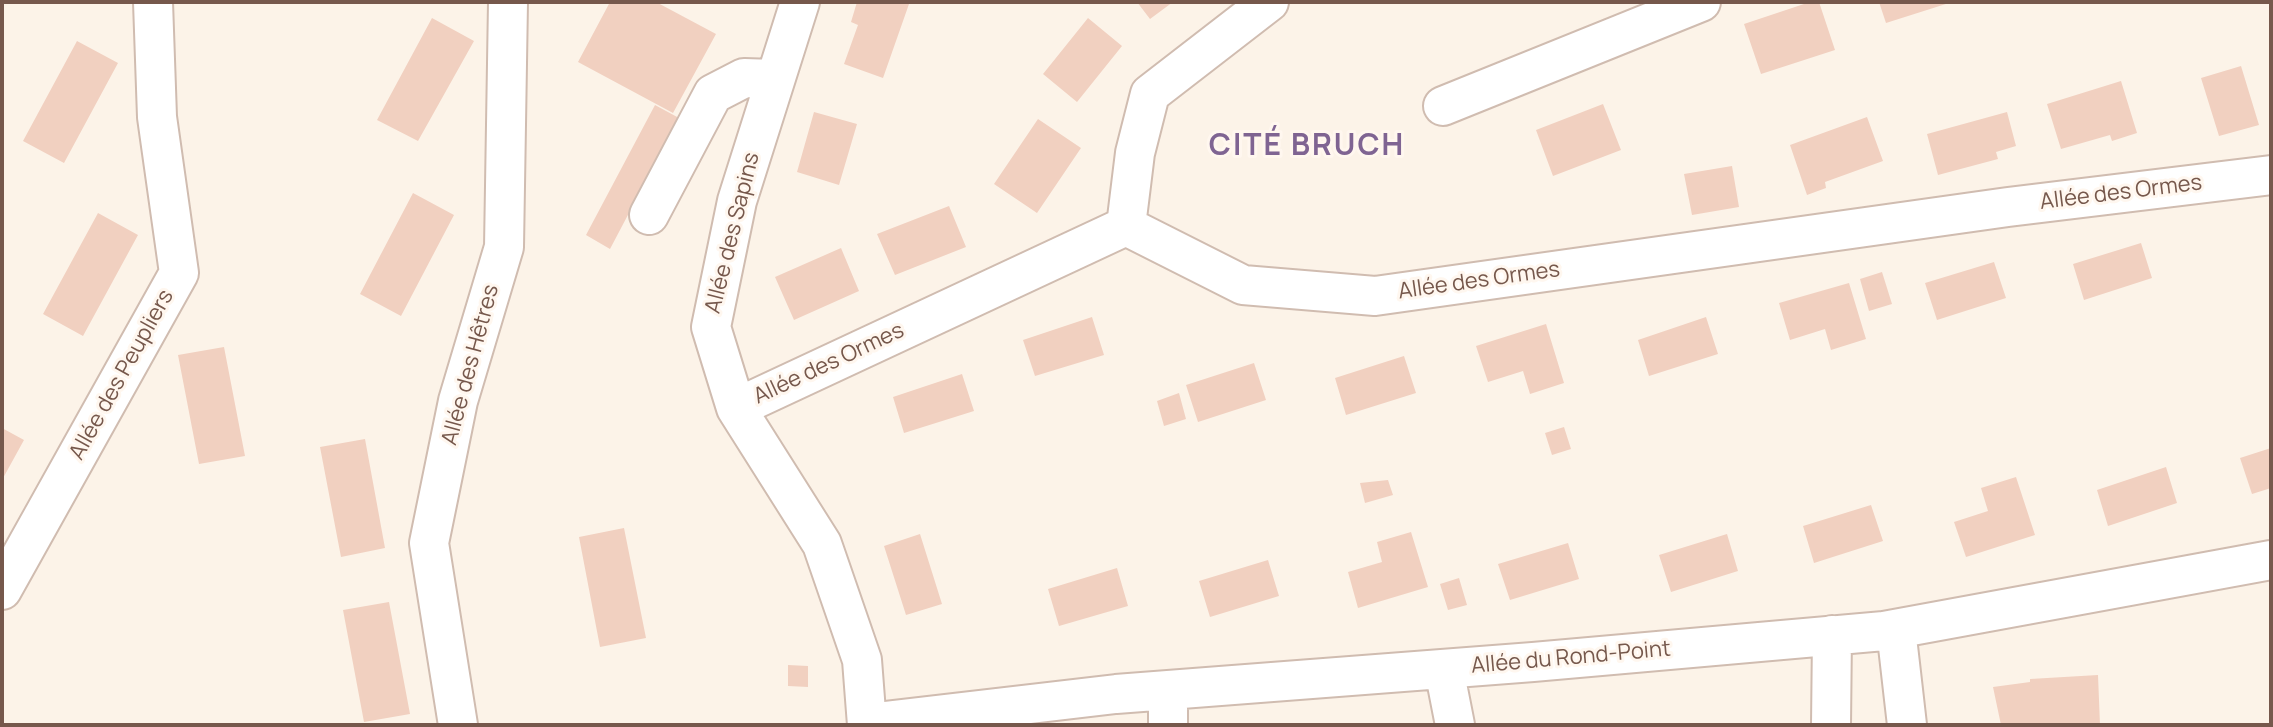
<!DOCTYPE html>
<meta charset="utf-8">
<style>
body{margin:0}
#map{position:relative;width:2273px;height:727px;overflow:hidden;background:#fcf3e8;font-family:Manrope,sans-serif}
canvas{display:block}
.frame{position:absolute;inset:0;border:4px solid #76584c;pointer-events:none}
</style>
<div id="map">
<canvas width="2273" height="727"></canvas>
<div class="frame"></div>
</div>
<script>
const context = document.querySelector('canvas').getContext('2d');
context.lineJoin = 'round';
function fillPath(path, color) { context.fillStyle = color; context.fill(path, 'evenodd'); }
const poly = rows => new Path2D(rows.map(r => 'M' + r).join(''));
function strokePath(path, color, width, dash) { context.strokeStyle = color; context.lineWidth = width; context.lineCap = dash ? 'butt' : 'round'; context.setLineDash(dash || []); context.stroke(path); }
function drawText(font, color, halo, rows, align = 'center') {
  context.font = font + ' Manrope,sans-serif'; context.lineWidth = 6; context.setLineDash([]); context.textBaseline = 'middle'; context.strokeStyle = halo; context.fillStyle = color; for (const [text, x, y, turn = 0] of rows) {
    context.save(); context.translate(x, y); context.rotate((+turn || 0) * Math.PI / 180); context.textAlign = isNaN(turn) ? turn : align; if (halo) context.strokeText(text, 0, 0); context.fillText(text, 0, 0); context.restore();
  }
}
fillPath(poly([
 [610,2,656,2,716,34,673,113,578,62],
 [857,2,902,2,909,4,883,78,844,64,858,25,851,22],
 [1137,2,1173,2,1150,19],
 [1810,2,1819,2,1835,50,1761,74,1744,24],
 [1879,2,1949,2,1949,3,1886,23],
 [432,18,474,41,418,141,377,120],
 [1088,18,1122,46,1077,102,1043,74],
 [77,41,118,63,64,163,23,141],
 [2241,66,2259,125,2219,136,2201,78],
 [2121,81,2137,133,2112,141,2110,135,2061,149,2047,104],
 [1603,104,1621,150,1553,176,1536,130],
 [655,105,679,118,610,249,586,235],
 [814,112,857,124,839,185,797,172],
 [2007,112,2016,146,1996,152,1998,159,1938,175,1927,134],
 [1867,117,1883,161,1825,182,1826,188,1807,195,1790,145],
 [1038,119,1081,148,1037,213,994,184],
 [1732,166,1739,207,1692,215,1684,174],
 [413,193,454,215,401,316,360,294],
 [949,206,966,247,895,275,877,234],
 [98,213,138,235,83,336,43,314],
 [2141,243,2152,278,2084,300,2073,264],
 [841,248,859,291,794,320,775,277],
 [1994,262,2006,298,1937,320,1925,283],
 [1882,272,1892,304,1869,311,1860,279],
 [1849,283,1866,339,1831,350,1825,329,1790,340,1779,303],
 [1092,317,1104,355,1035,376,1023,340],
 [1706,317,1718,354,1649,376,1638,340],
 [1546,324,1564,383,1530,394,1523,371,1488,382,1476,346],
 [224,347,245,456,199,464,178,355],
 [1404,356,1416,393,1346,415,1335,378],
 [1254,363,1266,400,1198,422,1186,385],
 [962,374,974,411,904,433,893,397],
 [1179,393,1186,419,1164,426,1157,401],
 [1564,427,1571,449,1552,455,1545,433],
 [2,428,24,440,2,480],
 [365,439,385,548,341,557,320,447],
 [2271,448,2271,488,2252,494,2240,458],
 [2166,467,2177,503,2108,526,2097,490],
 [2016,477,2035,535,1966,557,1954,522,1988,511,1981,488],
 [1388,480,1393,495,1365,503,1360,483],
 [1871,505,1883,541,1814,563,1803,526],
 [624,528,646,638,600,647,579,537],
 [1411,532,1428,587,1358,608,1348,572,1382,562,1377,542],
 [920,534,942,604,906,615,884,546],
 [1727,534,1738,571,1671,592,1659,555],
 [1568,543,1579,579,1510,600,1498,564],
 [1268,560,1279,596,1210,617,1199,581],
 [1117,568,1128,606,1059,626,1048,589],
 [1459,578,1467,605,1448,610,1440,584],
 [389,602,410,714,364,722,343,610],
 [788,665,808,666,808,687,788,686],
 [2098,675,2100,725,2001,725,1993,687,2030,682,2030,679]
]), '#f1d0c0');
const minor = poly([
 [800,2,737,201,711,327,736,408,822,544,862,660,867,725],
 [1443,106,1701,2],
 [649,215,713,94,744,78,775,79],
 [1126,226,1135,153,1150,94,1269,2],
 [736,408,1126,226,1243,285,1375,296,2008,207,2271,175],
 [2,590,179,273,157,117,153,2],
 [1896,629,1907,725],
 [1444,669,1455,725],
 [867,723,1116,694,1533,662,1884,631,2271,560],
 [458,725,429,543,458,401,504,247,508,2],
 [1168,725,1168,690],
 [1831,725,1832,635]
]);
strokePath(minor, '#d0bcb0', 42);
strokePath(minor, '#fff', 38);
drawText('22px', '#76584c', '#fff7ef', [
 ["Allée des Ormes",2121,193,-7],
 ["Allée des Sapins",733,233,-76],
 ["Allée des Ormes",1479,281,-8],
 ["Allée des Ormes",829,364,-25],
 ["Allée des Hêtres",471,365,-75],
 ["Allée des Peupliers",122,375,-61],
 ["Allée du Rond-Point",1571,658,-5]
]);
context.letterSpacing = '2px';
drawText('bold 30px', '#7f6492', '#fff7ef', [
 ["CITÉ BRUCH",1307,147]
]);
context.letterSpacing = '0px';
</script>
